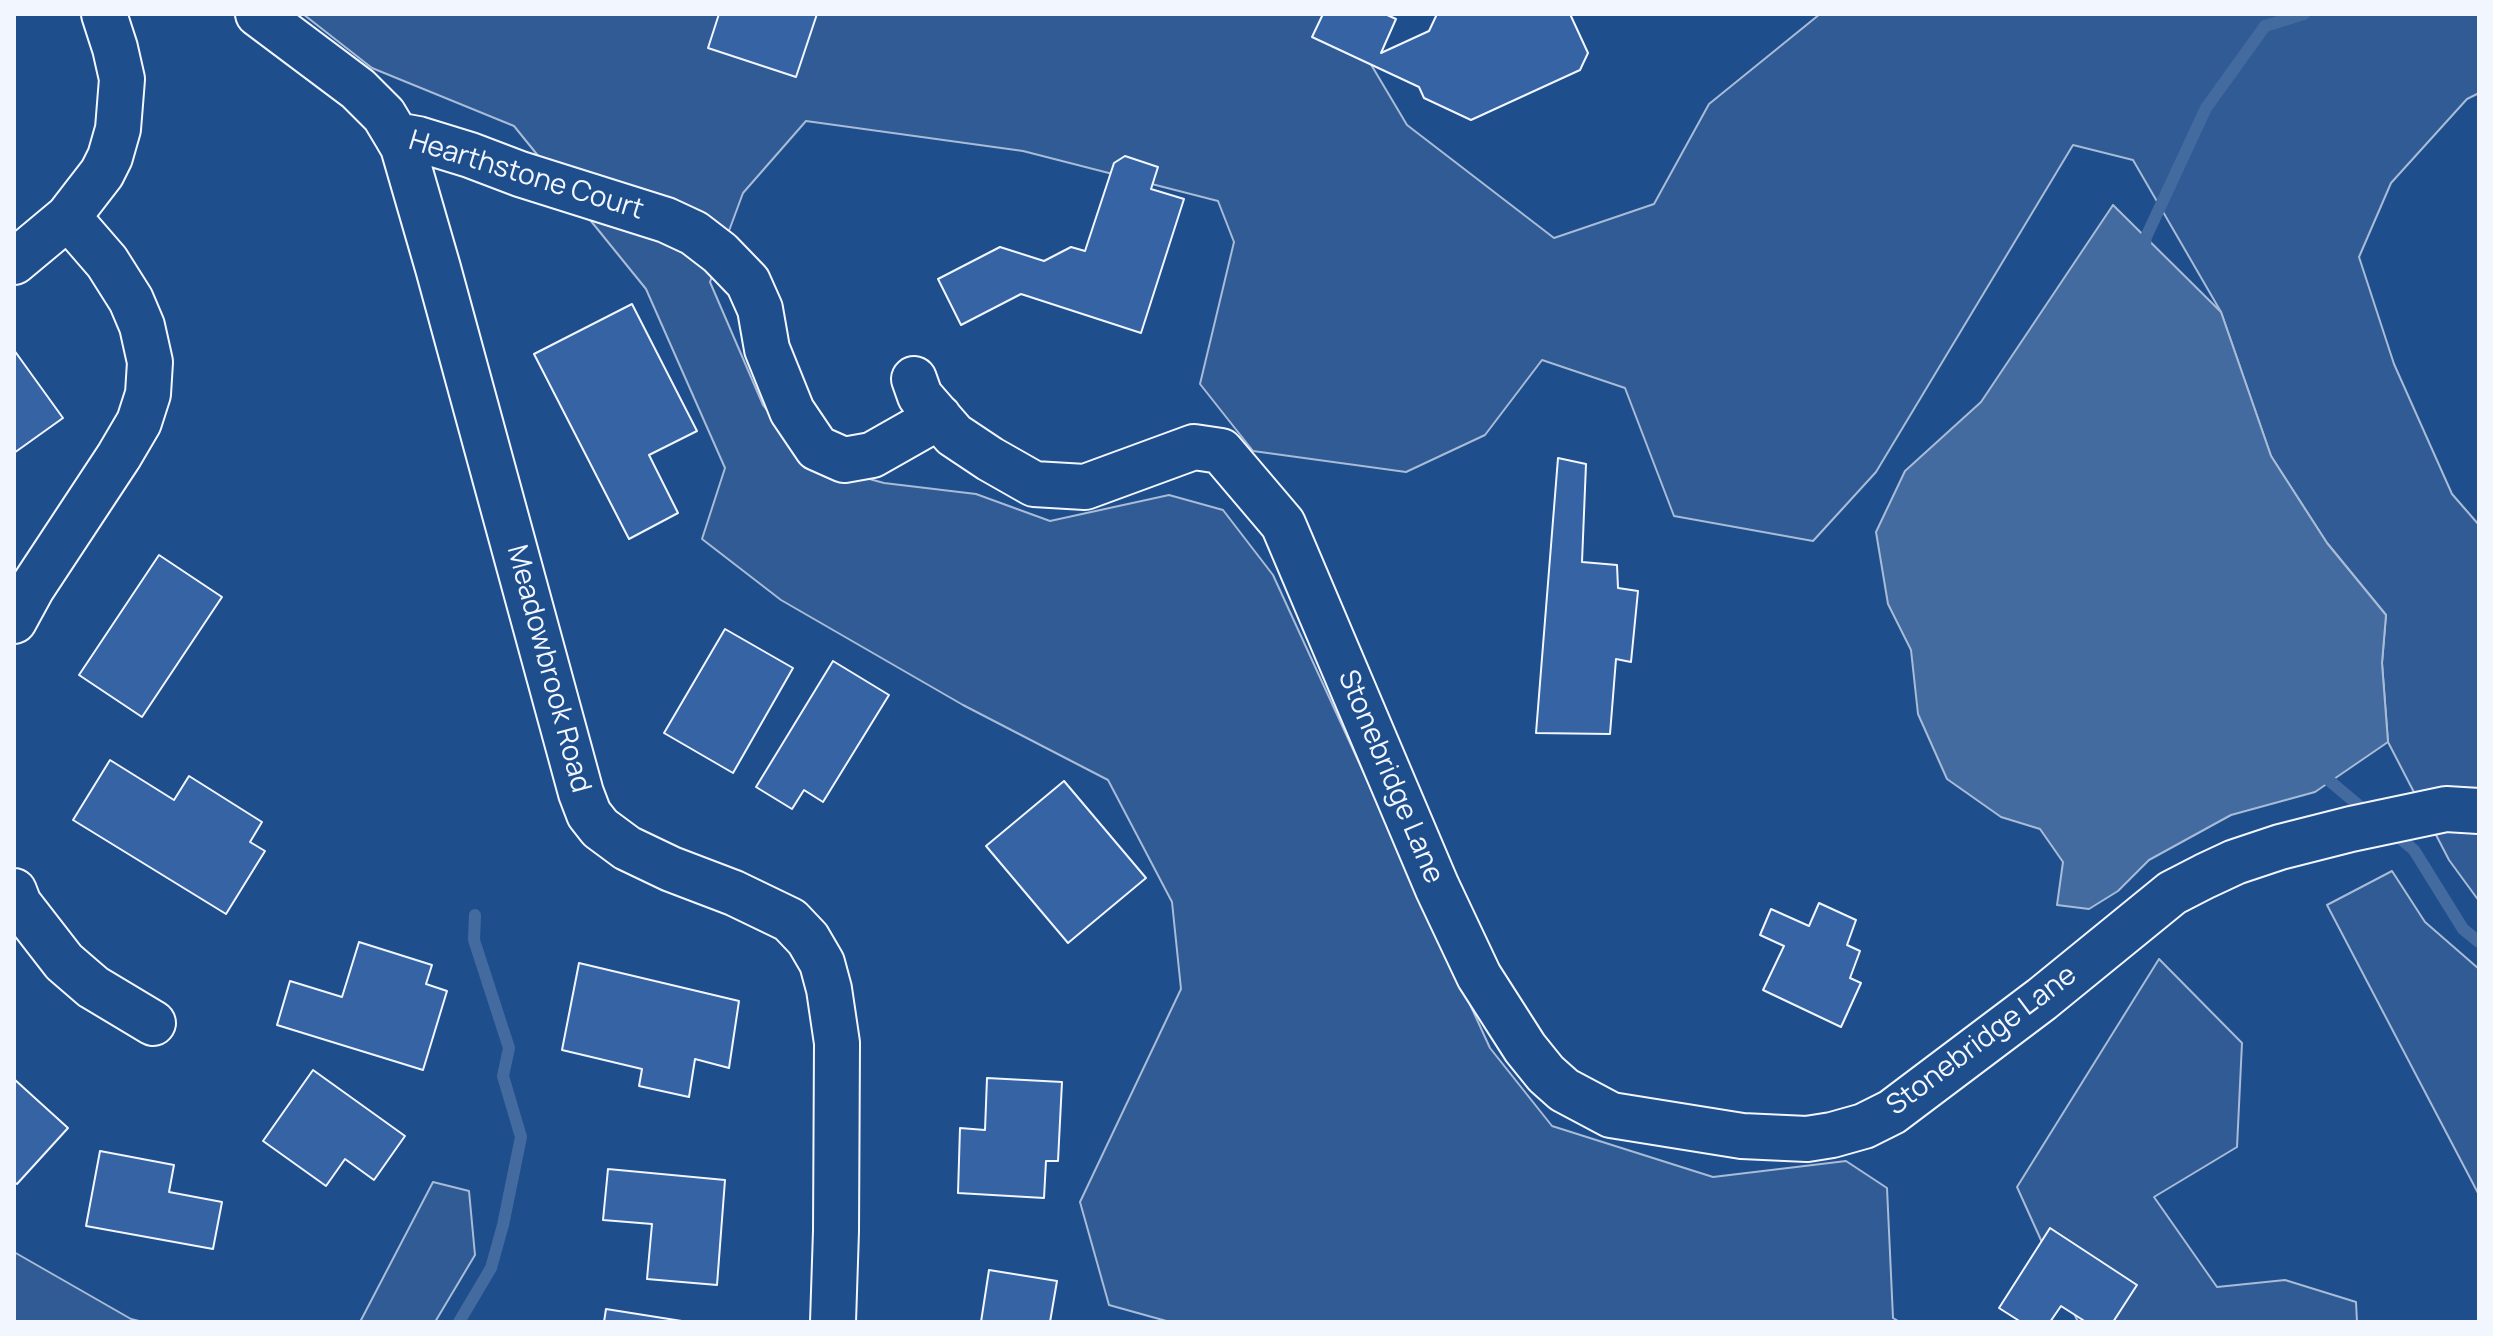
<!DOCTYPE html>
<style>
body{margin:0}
#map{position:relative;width:2493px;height:1336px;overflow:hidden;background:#1f4e8c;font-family:Manrope,sans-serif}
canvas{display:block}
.frame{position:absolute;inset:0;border:16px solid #f2f6ff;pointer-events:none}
</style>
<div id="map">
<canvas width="2493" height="1336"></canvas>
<div class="frame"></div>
</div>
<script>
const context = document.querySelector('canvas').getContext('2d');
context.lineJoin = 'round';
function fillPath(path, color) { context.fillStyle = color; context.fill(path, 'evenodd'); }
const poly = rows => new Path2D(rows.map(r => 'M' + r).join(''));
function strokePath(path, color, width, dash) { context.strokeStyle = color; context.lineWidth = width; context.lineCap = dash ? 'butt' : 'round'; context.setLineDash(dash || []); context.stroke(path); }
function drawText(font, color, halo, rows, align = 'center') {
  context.font = font + ' Manrope,sans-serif'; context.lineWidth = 6; context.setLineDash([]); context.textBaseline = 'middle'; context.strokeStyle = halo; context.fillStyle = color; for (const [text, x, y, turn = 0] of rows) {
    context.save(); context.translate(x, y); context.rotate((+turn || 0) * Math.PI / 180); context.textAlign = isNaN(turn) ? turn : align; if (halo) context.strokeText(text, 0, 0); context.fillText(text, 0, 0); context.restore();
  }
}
const built = poly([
 [303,14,1341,14,1407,125,1554,238,1654,204,1709,104,1820,14,2479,14,2479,93,2467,99,2391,183,2359,257,2394,364,2452,494,2479,525,2479,901,2449,860,2388,742,2382,663,2386,615,2327,543,2271,456,2221,312,2133,160,2073,145,1876,472,1813,541,1674,516,1625,388,1542,360,1485,435,1406,472,1253,451,1200,384,1234,242,1218,201,1023,151,806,121,743,193,710,282,763,405,811,463,884,483,976,494,1050,521,1169,495,1223,510,1273,575,1490,1048,1552,1126,1713,1177,1846,1161,1887,1188,1893,1318,1900,1322,1170,1322,1109,1305,1080,1202,1181,989,1172,902,1108,780,963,705,781,600,702,539,725,468,646,289,514,126,372,68,303,14],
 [2392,871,2425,922,2479,969,2479,1195,2327,905,2392,871],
 [2159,959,2242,1043,2237,1147,2154,1197,2217,1287,2285,1280,2356,1302,2357,1322,2078,1322,2017,1187,2159,959],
 [433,1182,469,1191,475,1255,435,1322,360,1322,433,1182],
 [14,1252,131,1319,143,1322,14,1322,14,1252]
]);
fillPath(built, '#305b95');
strokePath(built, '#a8bbd7', 2);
const water = poly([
 [2113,205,2221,312,2271,456,2327,543,2386,615,2382,663,2388,742,2315,792,2231,815,2149,860,2118,891,2089,909,2057,905,2063,862,2040,829,2001,817,1947,779,1918,714,1911,650,1888,604,1876,532,1905,471,1981,402,2113,205]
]);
fillPath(water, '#446ba0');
strokePath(water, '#a8bbd7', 2);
strokePath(poly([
 [2144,251,2146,237,2206,108,2265,26,2304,14],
 [2319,772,2369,814],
 [2390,830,2414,850,2463,929,2479,942],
 [459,1322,491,1268,503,1225,521,1137,503,1076,509,1048,474,940,475,915]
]), '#446ba0', 12);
const building = poly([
 [719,14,817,14,796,77,708,48,719,14],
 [1323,14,1385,14,1396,19,1381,53,1429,31,1437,14,1570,14,1588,53,1580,70,1471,120,1424,98,1419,87,1312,37,1323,14],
 [1125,156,1158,167,1151,189,1184,199,1141,333,1021,294,961,325,938,279,1000,247,1044,261,1071,247,1085,251,1114,163,1125,156],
 [632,304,697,431,649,455,678,513,629,539,534,354,632,304],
 [14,350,63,418,14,453,14,350],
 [1558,458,1586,464,1582,562,1617,565,1618,588,1638,591,1631,662,1616,659,1610,734,1536,733,1558,458],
 [159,555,222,597,142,717,79,675,159,555],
 [725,629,793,668,733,773,664,733,725,629],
 [833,661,889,695,823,802,804,790,792,809,756,787,833,661],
 [110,760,174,800,189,776,262,822,250,842,265,851,226,914,73,820,110,760],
 [1064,781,1146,878,1068,943,986,846,1064,781],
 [1819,903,1856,920,1847,945,1860,951,1850,978,1861,983,1841,1027,1763,990,1784,946,1760,935,1771,909,1809,926,1819,903],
 [359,942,432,965,426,984,447,991,423,1070,277,1025,290,981,342,997,359,942],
 [579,963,739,1001,729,1068,695,1059,689,1097,639,1086,642,1069,562,1050,579,963],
 [313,1070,405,1136,374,1180,345,1159,326,1186,263,1141,313,1070],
 [987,1078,1062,1082,1058,1161,1046,1161,1044,1198,958,1193,960,1128,985,1130,987,1078],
 [14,1079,68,1128,17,1184,14,1182,14,1079],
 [100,1151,174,1165,169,1192,222,1202,213,1249,86,1226,100,1151],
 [608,1169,725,1180,717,1285,647,1279,652,1224,603,1220,608,1169],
 [2050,1228,2137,1285,2113,1322,2086,1322,2061,1306,2050,1322,2021,1322,1999,1308,2050,1228],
 [989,1270,1057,1281,1050,1322,981,1322,989,1270],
 [606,1309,688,1322,604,1322,606,1309]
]);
fillPath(building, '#3563a3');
strokePath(building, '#f2f6ff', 2);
const minor = poly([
 [258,14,358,89,384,115,396,135,418,139,470,155,520,174,666,220,694,233,720,253,748,282,760,309,767,349,792,411,817,448,844,460,872,455,939,417],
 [396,135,403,147,438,268,581,793,589,814,600,828,627,848,671,869,734,893,790,920,808,939,822,963,829,989,837,1043,836,1231,833,1322],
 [14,262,68,217,102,173,110,157,118,129,122,79,115,48,104,14],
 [914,379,920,396,954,435,990,459,1034,484,1085,487,1194,447,1221,451,1283,524,1437,887,1479,976,1525,1048,1546,1074,1564,1090,1611,1115,1742,1136,1807,1139,1832,1135,1864,1126,1892,1112,2042,999,2172,893,2205,876,2235,862,2280,847,2351,829,2446,809,2479,811],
 [14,621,32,588,119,456,139,422,148,394,150,362,142,326,131,300,107,262,68,217],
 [14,891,19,904,64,962,93,987,153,1023]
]);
strokePath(minor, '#f2f6ff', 48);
strokePath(minor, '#1f4e8c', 44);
drawText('28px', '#f2f6ff', '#1f4e8c', [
 ["Hearthstone Court",526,176,17],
 ["Meadowbrook Road",548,669,75],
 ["Stonebridge Lane",1390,777,67],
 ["Stonebridge Lane",1982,1041,-37]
]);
</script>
